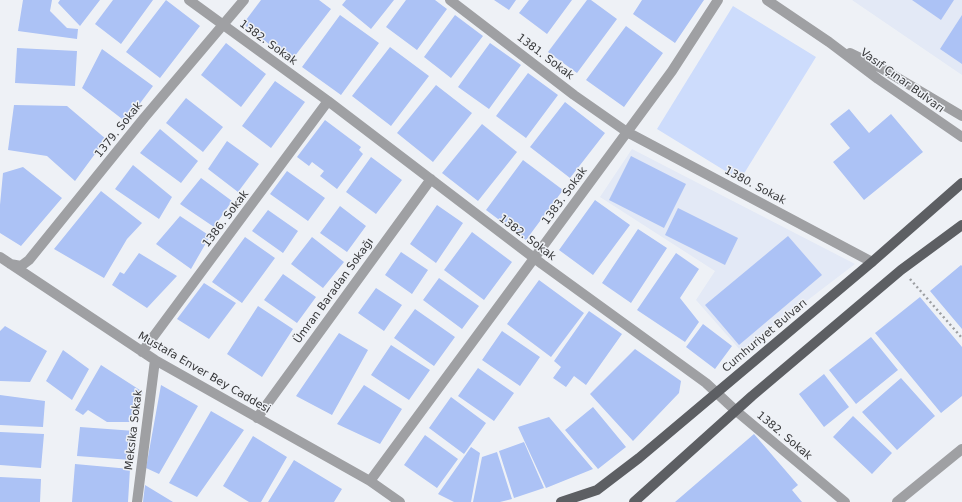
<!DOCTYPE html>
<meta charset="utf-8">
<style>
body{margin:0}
canvas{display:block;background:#eef1f6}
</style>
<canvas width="962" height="502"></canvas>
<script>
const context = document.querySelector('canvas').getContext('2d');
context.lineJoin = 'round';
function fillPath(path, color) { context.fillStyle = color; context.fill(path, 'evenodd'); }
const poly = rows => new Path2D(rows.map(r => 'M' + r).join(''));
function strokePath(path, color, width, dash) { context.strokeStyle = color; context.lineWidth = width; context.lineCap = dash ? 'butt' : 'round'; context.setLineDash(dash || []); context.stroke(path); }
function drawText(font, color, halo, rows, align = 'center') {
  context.font = font + ' "DejaVu Sans",sans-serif'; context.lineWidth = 3; context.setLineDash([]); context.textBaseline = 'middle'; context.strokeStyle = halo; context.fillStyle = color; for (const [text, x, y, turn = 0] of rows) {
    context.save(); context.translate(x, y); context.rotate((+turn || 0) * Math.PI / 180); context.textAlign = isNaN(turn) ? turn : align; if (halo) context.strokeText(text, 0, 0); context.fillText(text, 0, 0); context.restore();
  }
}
fillPath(poly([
 [852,0,962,0,962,75],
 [632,149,855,264,741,351,696,300,715,271,600,197]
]), '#e3e9f6');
fillPath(poly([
 [733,6,816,57,740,180,657,129]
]), '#cddcfc');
fillPath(poly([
 [23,0,52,0,50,11,67,28,78,29,77,39,18,31],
 [60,0,100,0,80,26,58,3],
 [113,0,153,0,121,44,95,24],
 [166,0,200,26,160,78,126,52],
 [261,0,319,0,331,9,291,61,243,24],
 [346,0,394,0,371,29,342,5],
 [406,0,435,0,447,9,417,50,386,27],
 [494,0,516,0,509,10],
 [529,0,572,0,547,34,519,13],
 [587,0,591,0,617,19,577,73,548,52],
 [642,0,704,0,675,43,633,14],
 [912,0,954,0,941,20],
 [340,15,379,43,341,95,302,67],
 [455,15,483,36,451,78,424,57],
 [962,15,962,64,940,49],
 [626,26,663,53,624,107,586,80],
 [226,43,266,74,241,107,201,75],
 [490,43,521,65,489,109,458,87],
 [390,47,429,76,391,126,352,96],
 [17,48,77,51,75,86,15,83],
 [102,49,153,86,126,122,82,88],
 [528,73,558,95,526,138,496,116],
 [275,81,305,102,271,148,242,126],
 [436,85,472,113,433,162,397,133],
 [186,98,223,127,203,152,166,123],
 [565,102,605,133,570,178,530,147],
 [14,105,67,106,106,139,75,181,47,156,8,150],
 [849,109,869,133,891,114,923,152,864,200,833,162,850,148,830,124],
 [325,120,361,147,359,150,363,154,337,189,320,176,324,171,312,162,309,166,297,157],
 [482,124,517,152,478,201,442,173],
 [160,129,198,161,181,183,140,153],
 [227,141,259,164,238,192,208,169],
 [631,156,686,184,664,228,609,200],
 [371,157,402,180,376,214,346,192],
 [523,160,563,190,526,240,486,210],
 [133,165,172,197,159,219,115,189],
 [23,167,62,198,21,246,0,233,0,205,3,173],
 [287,171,325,198,308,221,270,194],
 [201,178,232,201,214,227,180,204],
 [101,191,142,223,127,239,104,278,54,249],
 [595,200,630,225,593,275,559,250],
 [437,205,463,223,436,263,410,244],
 [340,206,366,226,347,252,320,233],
 [678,208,738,238,725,265,665,235],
 [268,210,298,231,283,253,252,231],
 [180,216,210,236,191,269,156,244],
 [638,229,667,248,631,303,602,283],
 [472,232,512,262,484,300,444,270],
 [788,236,822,275,739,345,705,305],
 [245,237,275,258,242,303,212,282],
 [312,237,344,262,323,288,291,264],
 [401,252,428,270,412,294,385,275],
 [139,253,177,276,147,308,112,285,120,272,124,274],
 [676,253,699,269,680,298,699,322,685,342,637,310],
 [961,265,962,266,962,329,930,291],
 [283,274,316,297,297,323,264,300],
 [439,278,479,306,462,329,423,300],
 [539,280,584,313,551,357,507,324],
 [204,283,236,303,209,339,177,319],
 [376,288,402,305,384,331,358,313],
 [920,297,962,347,962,396,941,413,875,333],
 [258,306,293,329,262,377,227,354],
 [415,309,455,337,434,366,394,338],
 [589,311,622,334,586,385,574,376,566,387,553,378,561,367,554,361],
 [703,324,732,346,715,369,686,347],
 [5,326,47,351,30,382,0,381,0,331],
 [502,331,540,357,520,386,482,360],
 [339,333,368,350,332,415,296,396],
 [871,337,898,370,856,404,829,370],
 [391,345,430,370,409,400,371,375],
 [635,349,681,381,679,393,633,441,590,394],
 [63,350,89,369,72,400,46,381],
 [101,365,143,392,131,422,107,422,88,410,83,415,75,410],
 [478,368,514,393,494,421,458,396],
 [824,374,849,407,824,427,799,394],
 [901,378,935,416,897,450,862,412],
 [161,385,198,406,159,474,146,468],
 [364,385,402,409,380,444,337,424],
 [0,395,45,401,43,427,0,425],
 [451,397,486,423,464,454,429,428],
 [593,407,626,447,598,469,565,430],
 [211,411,244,430,197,497,169,483],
 [853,416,892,453,872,474,833,437],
 [549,417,593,469,546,488,518,427],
 [80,427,135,431,131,460,77,456],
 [0,432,44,434,41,468,0,465],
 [754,434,798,485,792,490,802,502,675,502],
 [425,435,458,459,437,488,404,465],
 [253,436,287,457,261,502,249,502,223,486],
 [524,442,544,488,514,498,499,451],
 [471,447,480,453,471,502,454,502,438,494],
 [497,452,512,499,500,502,473,502,482,457],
 [294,460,342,489,334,502,268,502],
 [75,464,130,469,128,502,72,502],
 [0,477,41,479,40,502,0,502],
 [145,485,173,502,143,502]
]), '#acc2f5');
strokePath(poly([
 [910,279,962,338]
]), '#9c9ea2', 2.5, [2, 3]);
strokePath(poly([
 [189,0,328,101,542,264,706,383,735,410,845,502],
 [450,0,574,95,627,132,872,262],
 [767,0,829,42,878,79,962,137],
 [850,53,881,68,962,116],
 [0,257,155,360,370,481,400,502],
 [10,264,21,266,29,260,144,118,244,0],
 [142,352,328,101],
 [257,418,431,179],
 [370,481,672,71,718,0],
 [137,502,155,360],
 [897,502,962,449]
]), '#9fa0a3', 10);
strokePath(poly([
 [561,502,597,490,639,458,872,262,962,183],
 [634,502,752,396,901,270,962,225]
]), '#5d5f63', 10);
drawText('11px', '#37383a', '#eef1f6', [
 ["1382. Sokak",268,43,36],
 ["1381. Sokak",545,57,37],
 ["Vasıf Çınar Bulvarı",902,81,36],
 ["1379. Sokak",119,130,-51],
 ["1380. Sokak",755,186,28],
 ["1383. Sokak",565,196,-54],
 ["1386. Sokak",226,219,-53],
 ["1382. Sokak",527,238,37],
 ["Ümran Baradan Sokağı",334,291,-54],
 ["Cumhuriyet Bulvarı",765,336,-40],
 ["Mustafa Enver Bey Caddesi",204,373,30],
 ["Meksika Sokak",134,430,-83],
 ["1382. Sokak",784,436,40]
]);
</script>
